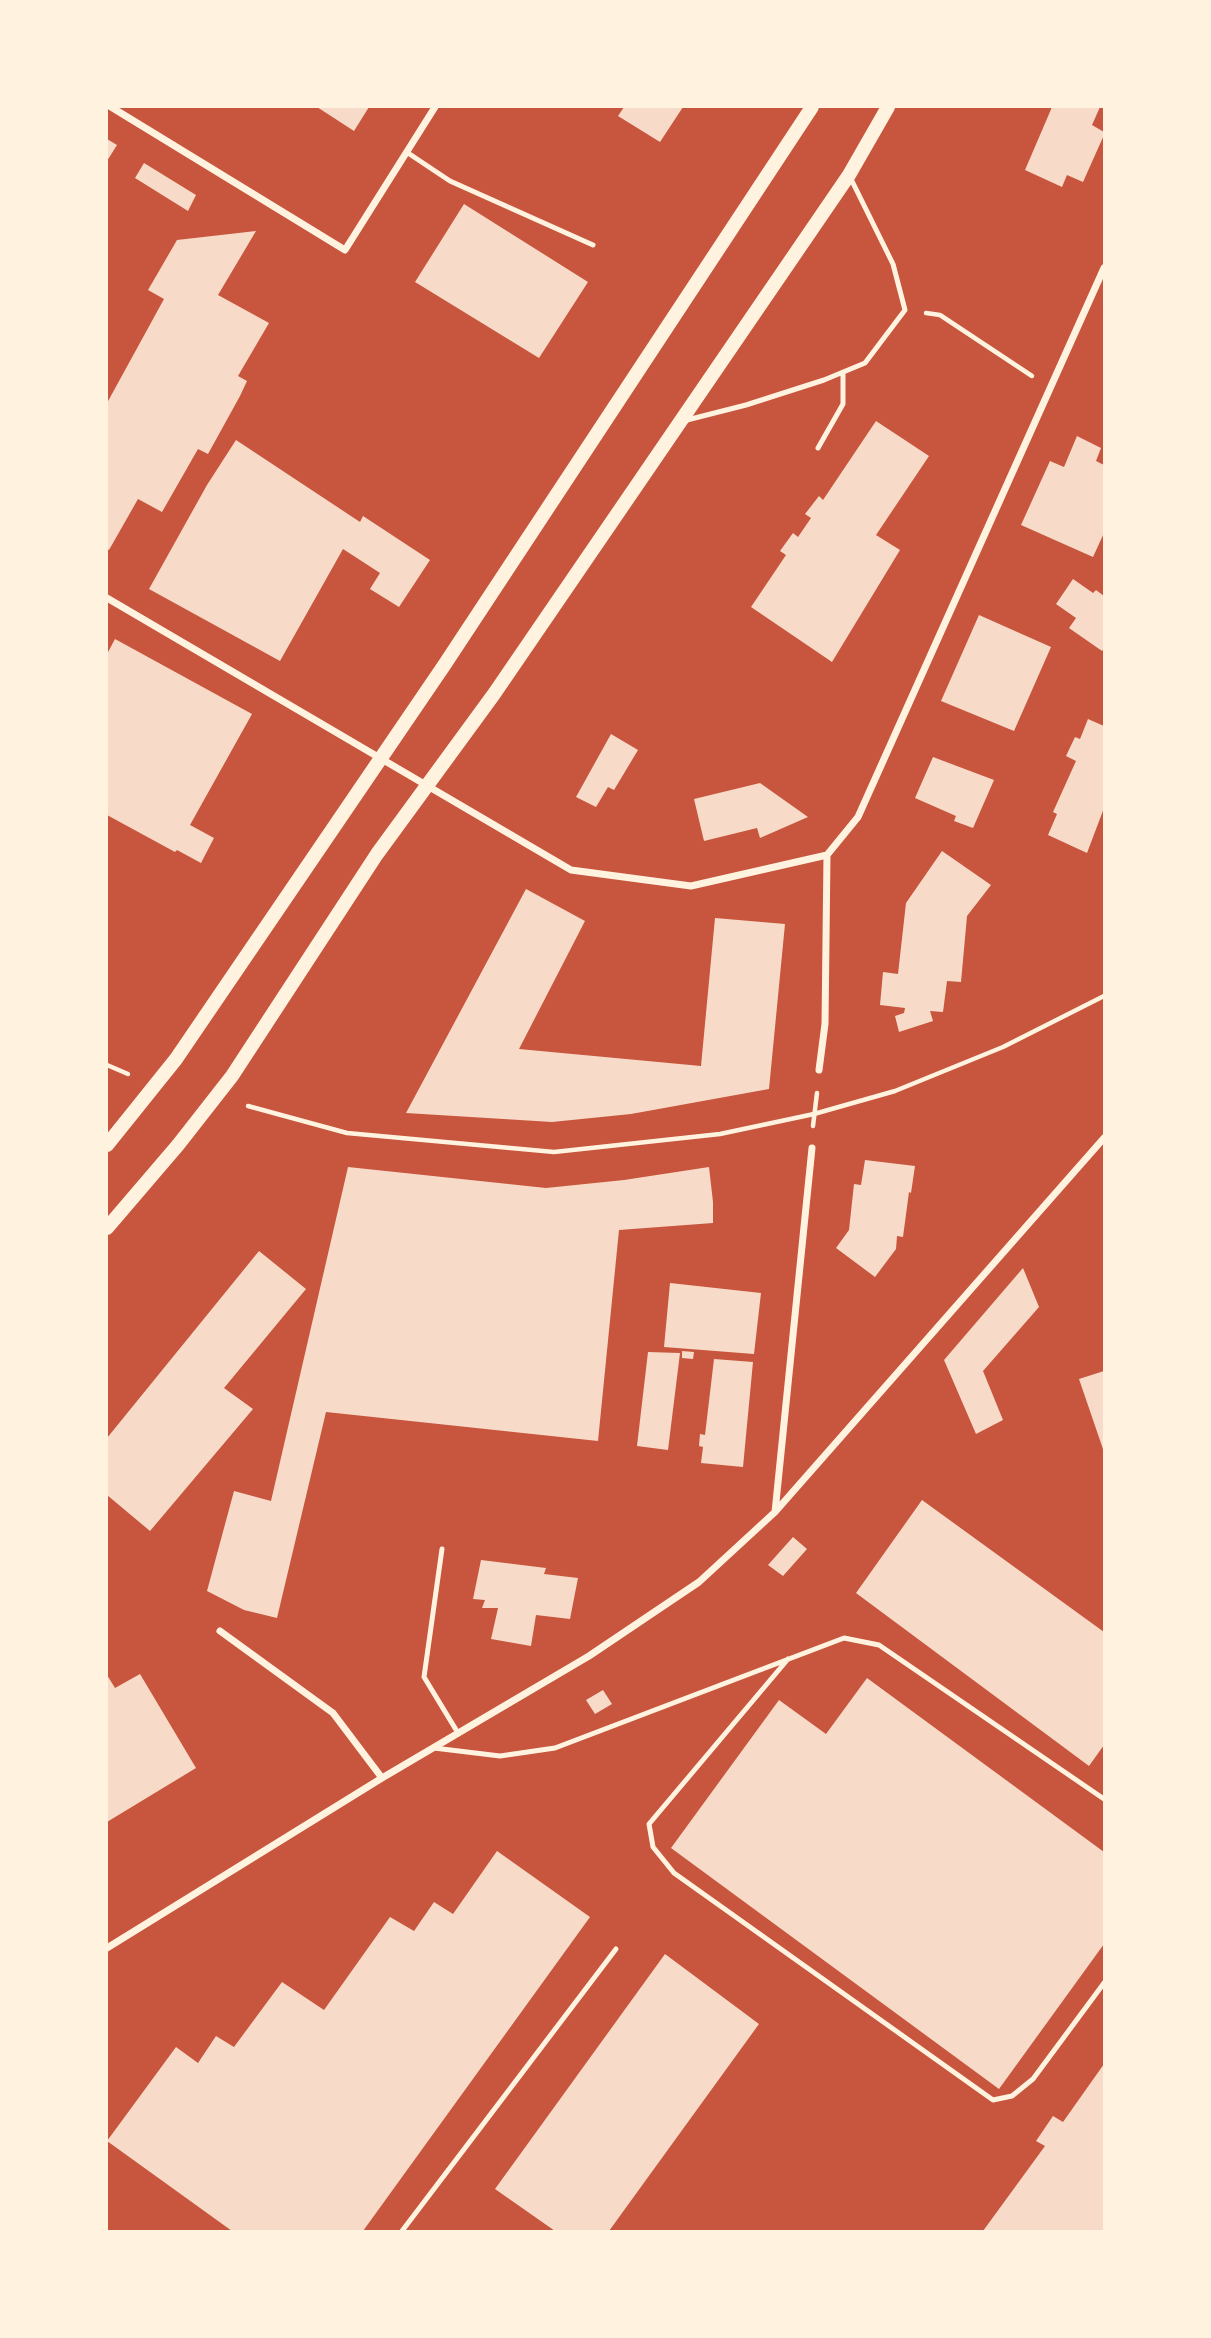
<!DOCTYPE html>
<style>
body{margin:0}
#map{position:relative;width:1211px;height:2338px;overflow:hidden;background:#c8553d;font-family:"Asap Condensed",sans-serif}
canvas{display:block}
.frame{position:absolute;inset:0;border:108px solid #fff3e0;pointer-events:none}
</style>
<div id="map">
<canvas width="1211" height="2338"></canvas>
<div class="frame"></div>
</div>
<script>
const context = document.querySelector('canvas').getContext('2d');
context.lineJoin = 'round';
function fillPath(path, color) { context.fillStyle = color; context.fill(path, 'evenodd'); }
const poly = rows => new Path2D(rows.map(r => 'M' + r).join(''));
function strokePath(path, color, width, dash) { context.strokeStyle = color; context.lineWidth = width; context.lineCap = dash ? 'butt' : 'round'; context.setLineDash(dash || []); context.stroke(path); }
fillPath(poly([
 [317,107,369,107,354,131],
 [624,107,683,107,660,142,618,116],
 [1052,107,1100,107,1092,125,1104,132,1104,135,1083,182,1067,175,1062,187,1025,170],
 [107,139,117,145,107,161],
 [144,163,196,195,188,211,135,178],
 [464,204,588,282,539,358,415,282],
 [256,231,218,295,269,323,238,376,247,381,240,396,208,454,198,449,162,512,138,499,109,550,107,549,107,403,164,299,148,290,177,240],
 [876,421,929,456,876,535,900,550,832,662,751,607,786,555,780,551,793,533,798,537,811,518,805,514,819,496,823,500],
 [1077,436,1101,448,1096,461,1104,465,1104,533,1093,557,1021,525,1050,461,1064,467],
 [236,440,360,522,363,516,430,560,399,607,370,589,380,573,343,549,280,661,149,589,207,485],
 [1073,579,1093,593,1096,590,1104,596,1104,648,1102,651,1069,628,1076,618,1056,604],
 [979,615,1051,647,1014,731,941,701],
 [115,639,252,714,190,825,214,838,201,863,177,850,175,852,107,815,107,654],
 [1088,719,1104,726,1104,808,1087,853,1048,835,1057,814,1053,812,1076,761,1066,756,1075,737,1080,739],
 [611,734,638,750,614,790,608,787,596,807,576,797],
 [933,757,994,780,973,828,954,821,956,816,915,798],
 [760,783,808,817,760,838,757,828,704,841,694,799],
 [942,851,991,885,967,916,961,982,947,981,943,1012,930,1011,933,1021,899,1032,895,1016,904,1013,905,1008,880,1005,883,972,898,974,906,903],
 [526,889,585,921,519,1049,701,1066,715,918,785,924,769,1089,631,1114,552,1122,406,1113],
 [865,1160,915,1166,911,1193,909,1192,903,1237,897,1236,896,1249,875,1277,836,1248,849,1230,854,1184,861,1185],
 [348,1167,546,1188,624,1180,709,1167,713,1202,713,1223,619,1230,598,1441,326,1412,277,1618,244,1610,207,1591,234,1491,271,1501],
 [259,1251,306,1289,224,1388,253,1409,150,1531,107,1495,107,1438],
 [1023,1268,1039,1307,983,1371,1003,1420,976,1434,944,1360],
 [670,1283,761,1293,754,1354,664,1347],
 [682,1351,694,1352,693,1359,682,1358],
 [648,1352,680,1353,668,1450,637,1446],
 [714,1359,753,1362,743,1467,701,1463,703,1447,699,1446,700,1434,705,1435],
 [1104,1371,1104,1452,1079,1379],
 [922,1500,1104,1632,1104,1745,1089,1766,856,1593],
 [793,1537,807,1549,783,1576,768,1565],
 [481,1560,546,1568,544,1574,578,1578,570,1619,536,1615,531,1646,491,1639,498,1608,482,1608,485,1600,473,1599],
 [140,1674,196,1768,107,1822,107,1675,115,1688],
 [867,1678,1104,1852,1104,1944,999,2089,671,1848,779,1700,826,1734],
 [603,1690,612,1704,595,1714,586,1700],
 [497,1851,590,1917,363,2231,232,2231,107,2141,176,2047,198,2063,216,2036,234,2047,282,1982,324,2010,390,1917,414,1931,434,1902,453,1914],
 [665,1954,759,2024,609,2231,555,2231,495,2189],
 [1104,2064,1104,2231,983,2231,1045,2146,1036,2141,1053,2116,1063,2122]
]), '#f7dbc8');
strokePath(poly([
 [926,313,940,315,1032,376],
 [107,1065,128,1074],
 [248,1106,347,1133,554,1152,720,1134,814,1114,895,1091,1003,1047,1104,996],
 [813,1126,817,1093]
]), '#fff3e0', 4.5);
strokePath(poly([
 [408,153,450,181,593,245],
 [687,420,746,405,824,380,865,363,905,310,893,264,851,179],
 [818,448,843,404,843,373],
 [442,1549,424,1677,458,1733],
 [788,1659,649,1824,653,1847,674,1873,993,2100,1012,2096,1033,2079,1104,1983],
 [434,1748,500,1756,555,1748,844,1638,879,1645,1104,1799],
 [402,2231,616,1949]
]), '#fff3e0', 5);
strokePath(poly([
 [111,107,345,250,435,107],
 [107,598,571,870,691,886,827,855],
 [827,855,858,817,1104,268],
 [819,1070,825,1024,827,855],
 [775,1512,812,1148],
 [220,1631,333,1713,382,1778],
 [107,1948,382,1778,589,1656,699,1582,775,1512,1104,1138]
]), '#fff3e0', 7);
strokePath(poly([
 [107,1145,176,1059,445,664,812,107],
 [107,1228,178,1145,232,1076,377,854,494,694,849,175,888,107]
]), '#fff3e0', 14);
</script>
